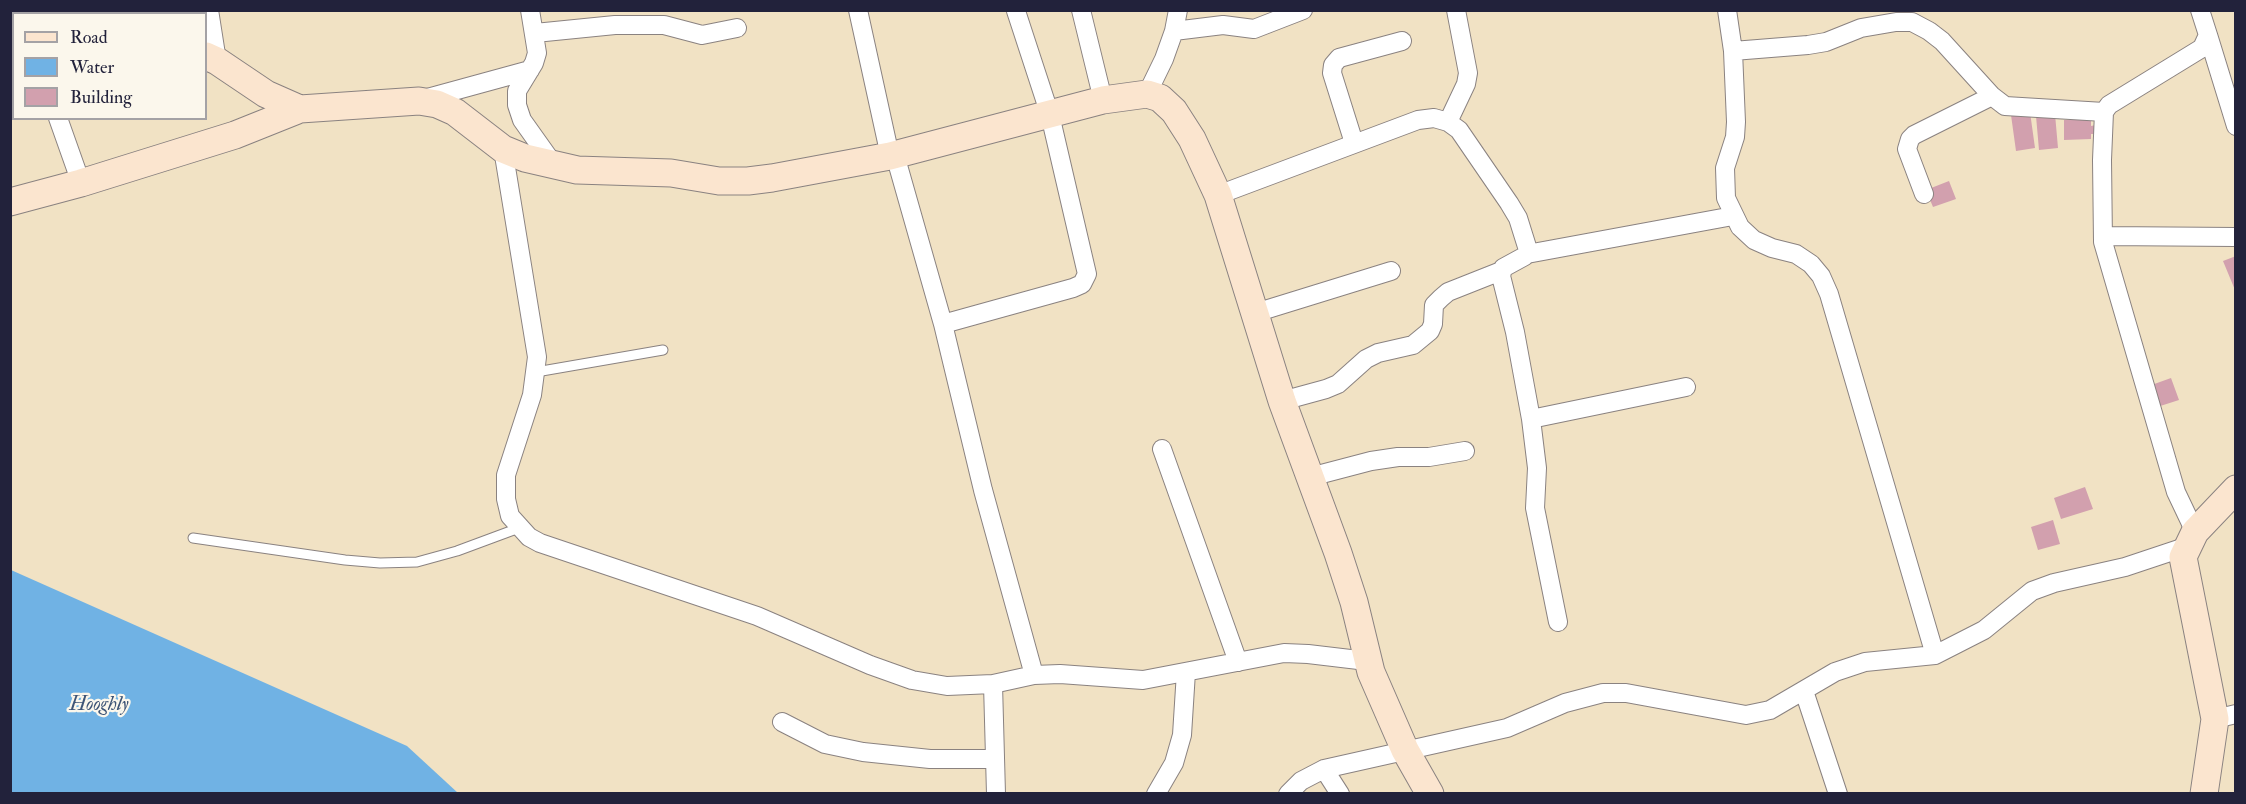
<!DOCTYPE html>
<style>
body{margin:0}
#map{position:relative;width:2246px;height:804px;overflow:hidden;background:#f1e2c4;font-family:"IM FELL Double Pica",serif}
canvas{display:block}
.frame{position:absolute;inset:0;border:12px solid #22223b;pointer-events:none}
.legend{position:absolute;left:12px;top:12px;width:195px;height:108px;box-sizing:border-box;background:#fbf7ec;border:2px solid #a4a2a5;margin:0;padding:8px 10px;list-style:none;font-size:18px;color:#22223b}
.legend li{display:flex;align-items:center;gap:12px;height:30px}
.legend b{width:30px;border:2px solid #a4a2a5}
</style>
<div id="map">
<canvas width="2246" height="804"></canvas>
<div class="frame"></div>
<ul class="legend">
<li><b style="height:8px;background:#fbe5cf"></b>Road</li>
<li><b style="height:16px;background:#70b2e4"></b>Water</li>
<li><b style="height:16px;background:#d2a0ae"></b>Building</li>
</ul>
</div>
<script>
const context = document.querySelector('canvas').getContext('2d');
context.lineJoin = 'round';
function fillPath(path, color) { context.fillStyle = color; context.fill(path, 'evenodd'); }
const poly = rows => new Path2D(rows.map(r => 'M' + r).join(''));
function strokePath(path, color, width, dash) { context.strokeStyle = color; context.lineWidth = width; context.lineCap = dash ? 'butt' : 'round'; context.setLineDash(dash || []); context.stroke(path); }
function drawText(font, color, halo, rows, align = 'center') {
  context.font = font + ' "IM FELL Double Pica",serif'; context.lineWidth = 4.5; context.setLineDash([]); context.textBaseline = 'middle'; context.strokeStyle = halo; context.fillStyle = color; for (const [text, x, y, turn = 0] of rows) {
    context.save(); context.translate(x, y); context.rotate((+turn || 0) * Math.PI / 180); context.textAlign = isNaN(turn) ? turn : align; if (halo) context.strokeText(text, 0, 0); context.fillText(text, 0, 0); context.restore();
  }
}
fillPath(poly([
 [11,570,407,746,458,793,11,793]
]), '#70b2e4');
fillPath(poly([
 [2030,112,2035,148,2016,151,2011,115],
 [2055,114,2058,148,2039,150,2036,116],
 [2064,120,2091,120,2091,126,2096,125,2096,134,2091,134,2091,139,2064,140],
 [1949,181,1956,199,1933,207,1926,190],
 [2236,256,2236,290,2235,290,2223,261],
 [2171,378,2179,400,2154,408,2146,387],
 [2085,487,2093,509,2061,519,2054,498],
 [2053,520,2060,544,2038,550,2031,527]
]), '#d2a0ae');
const lane = poly([
 [536,372,663,350],
 [193,538,345,560,380,563,417,562,457,551,519,528]
]);
const street = poly([
 [22,10,22,14],
 [209,10,217,61],
 [530,10,537,53,534,63,517,91,517,105,522,120,554,165],
 [858,10,890,156],
 [1081,10,1103,100],
 [1727,10,1733,51,1736,122,1735,137,1725,168,1726,198,1740,227,1754,240,1772,248,1796,254,1811,264,1821,276,1829,294,1935,655],
 [1174,31,1223,25,1254,29,1303,10],
 [535,33,615,25,664,25,702,35,737,28],
 [2208,35,2236,126],
 [1733,51,1808,45,1826,42,1861,28,1896,22,1912,22,1929,31,1942,41,1992,96,2005,106,2104,112],
 [1147,94,1164,59,1174,31,1178,10],
 [424,99,530,70],
 [58,118,81,183],
 [1448,122,1466,84,1468,73,1456,10],
 [1354,143,1332,73,1333,65,1339,58,1402,41],
 [503,149,537,357,532,395,506,475,506,499,510,516,529,537,540,543,757,616,870,665,912,680,947,686,993,684,1034,675,1060,674,1143,680,1284,653,1308,654,1367,661],
 [895,155,943,324,983,490,1034,675],
 [1924,194,1907,149,1910,139,1914,135,1992,96],
 [1218,195,1418,120,1434,118,1448,122,1459,130,1509,203,1518,218,1528,250,1525,256,1503,268,1501,276,1515,332,1531,419,1537,468,1535,508,1558,622],
 [2103,236,2236,237],
 [1527,254,1733,216],
 [1255,313,1391,271],
 [943,324,1073,288,1082,284,1087,274,1050,115,1016,11],
 [1282,401,1326,389,1338,384,1366,359,1378,353,1413,345,1430,331,1433,324,1434,305,1441,298,1448,292,1501,271],
 [1531,419,1686,387],
 [1162,449,1238,662],
 [1310,477,1371,461,1398,457,1429,457,1465,451],
 [2195,532,2176,492,2103,242,2102,160,2104,112,2109,105,2202,48,2208,35,2200,10],
 [993,684,996,794],
 [1804,691,1838,794],
 [2215,719,2236,714],
 [782,722,825,744,863,752,930,759,995,759],
 [1324,769,1340,794],
 [1156,794,1174,763,1182,735,1186,672],
 [1288,794,1301,781,1324,769,1507,728,1565,703,1603,693,1626,693,1746,715,1770,710,1835,672,1865,662,1935,655,1984,630,2032,591,2054,583,2125,567,2188,546]
]);
const secondary = poly([
 [101,10,108,14],
 [206,56,217,61,266,94,300,109,419,101,437,104,455,112,503,149,525,158,577,170,671,173,719,181,748,181,772,178,890,156,1103,100,1147,94,1160,98,1174,111,1192,139,1218,195,1282,401,1338,553,1354,602,1371,672,1405,750,1430,794],
 [10,202,81,183,235,135,300,109],
 [2204,794,2215,719,2183,557,2195,532,2236,489]
]);
strokePath(lane, '#8a8280', 11);
strokePath(street, '#8a8280', 20);
strokePath(secondary, '#8a8280', 29);
strokePath(lane, '#fff', 9);
strokePath(street, '#fff', 18);
strokePath(secondary, '#fbe5cf', 27);
drawText('italic 20px', '#3d5476', '#fbf7ec', [
 ["Hooghly",99,706]
]);
</script>
